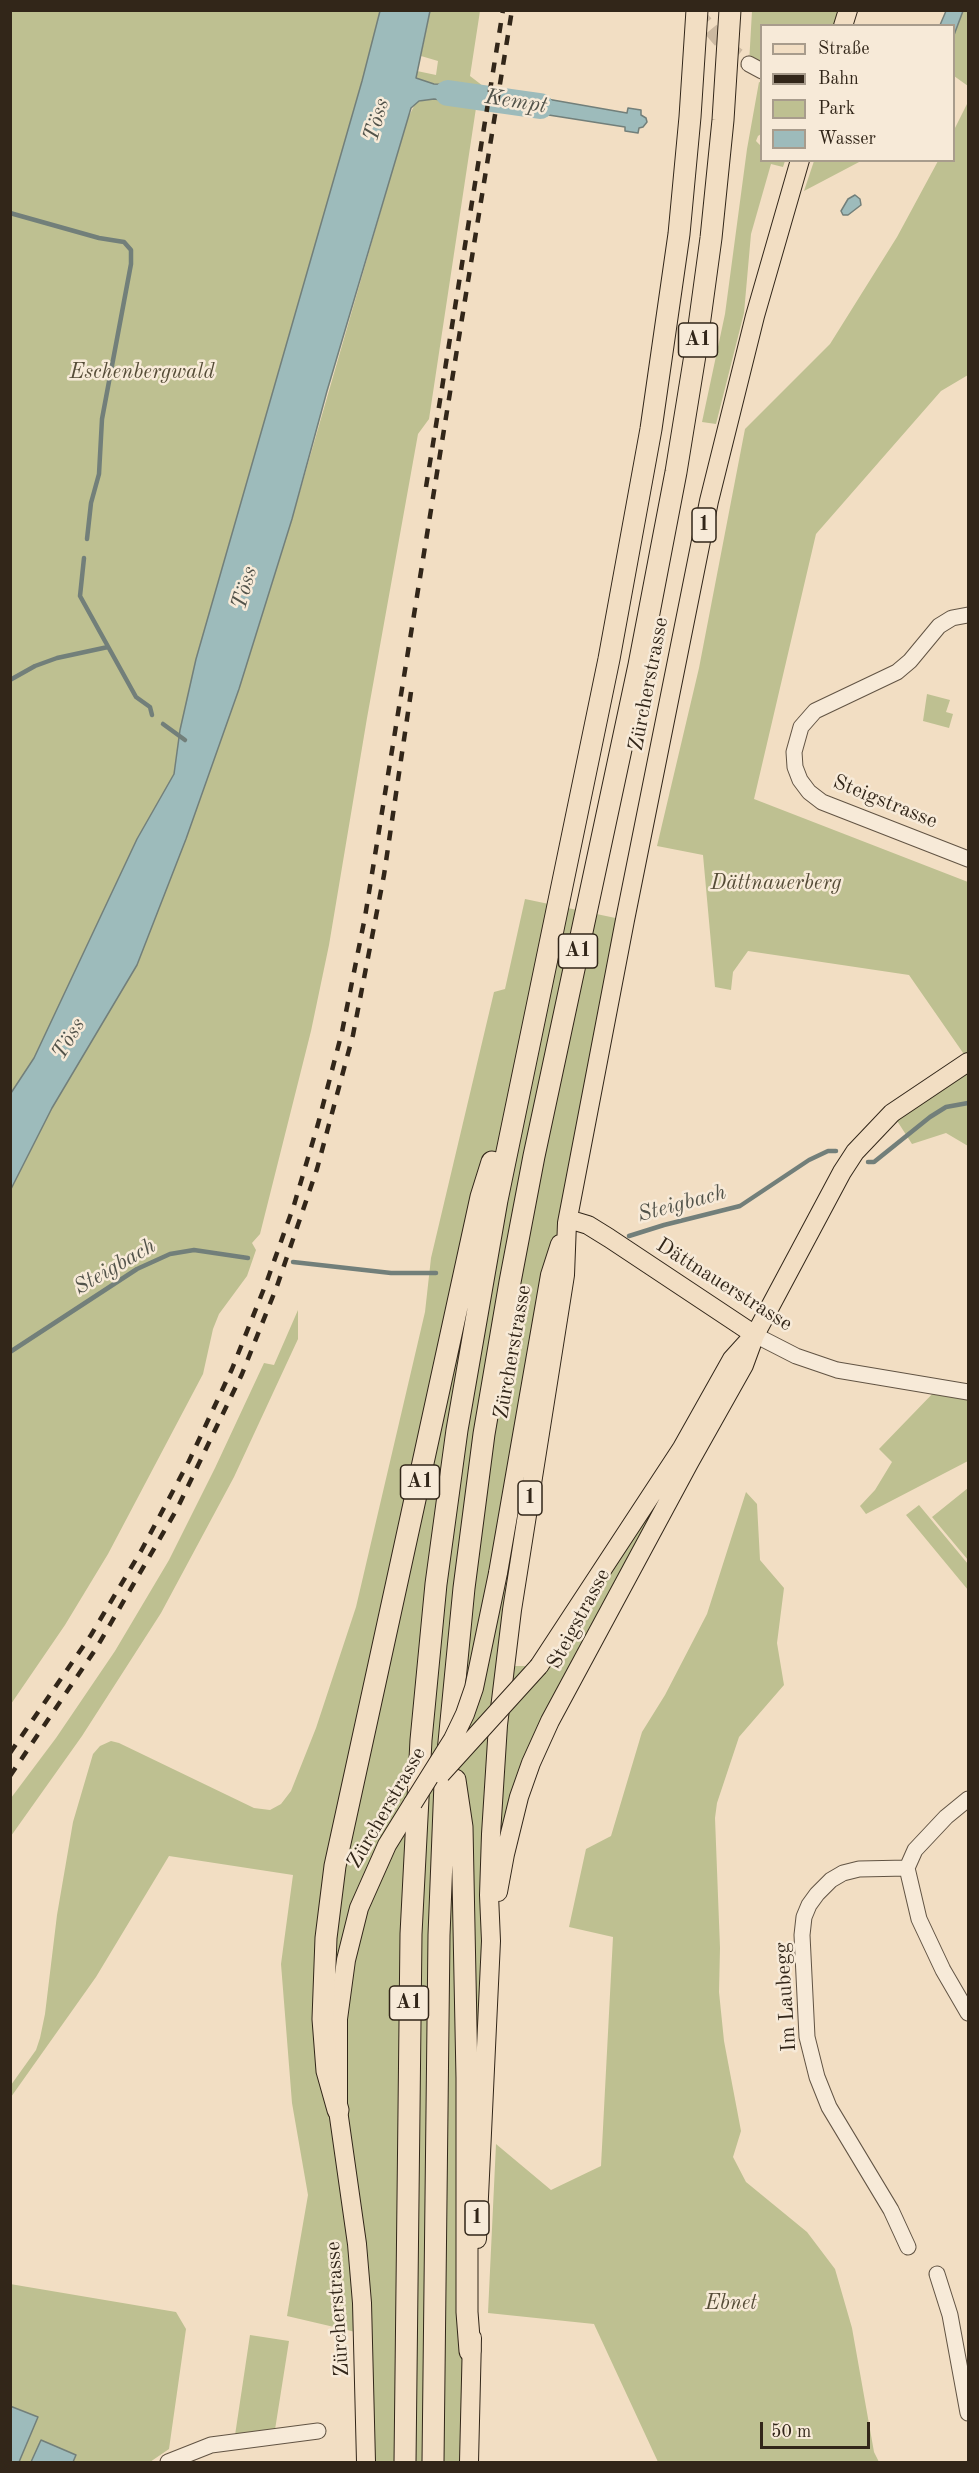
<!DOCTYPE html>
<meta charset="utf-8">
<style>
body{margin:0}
#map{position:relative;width:979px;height:2473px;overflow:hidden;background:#f2dec3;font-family:"Old Standard TT",serif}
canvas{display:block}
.frame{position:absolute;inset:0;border:12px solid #322619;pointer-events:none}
.legend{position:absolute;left:760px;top:24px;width:195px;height:138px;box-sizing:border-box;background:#f7ead8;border:2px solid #a89c8c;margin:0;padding:8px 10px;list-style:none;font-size:18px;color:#322619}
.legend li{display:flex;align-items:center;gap:12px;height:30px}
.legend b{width:30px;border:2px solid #a89c8c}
.scale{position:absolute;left:760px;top:2422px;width:110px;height:27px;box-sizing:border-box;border:3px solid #322619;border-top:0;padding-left:8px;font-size:18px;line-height:21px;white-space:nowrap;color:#322619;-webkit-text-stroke:4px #f7ead8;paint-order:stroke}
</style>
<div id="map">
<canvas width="979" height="2473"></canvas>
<div class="frame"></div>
<ul class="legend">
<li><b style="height:8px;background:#f2dec3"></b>Straße</li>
<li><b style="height:8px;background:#322619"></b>Bahn</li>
<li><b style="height:16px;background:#bec091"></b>Park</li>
<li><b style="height:16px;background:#9dbbbb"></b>Wasser</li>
</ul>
<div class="scale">50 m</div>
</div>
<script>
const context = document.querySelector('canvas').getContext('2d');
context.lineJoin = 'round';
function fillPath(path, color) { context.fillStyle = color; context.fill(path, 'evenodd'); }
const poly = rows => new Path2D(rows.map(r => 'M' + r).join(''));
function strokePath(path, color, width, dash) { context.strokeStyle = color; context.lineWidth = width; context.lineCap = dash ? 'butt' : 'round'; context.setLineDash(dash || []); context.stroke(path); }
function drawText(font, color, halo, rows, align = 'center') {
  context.font = font + ' "Old Standard TT",serif'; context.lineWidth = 5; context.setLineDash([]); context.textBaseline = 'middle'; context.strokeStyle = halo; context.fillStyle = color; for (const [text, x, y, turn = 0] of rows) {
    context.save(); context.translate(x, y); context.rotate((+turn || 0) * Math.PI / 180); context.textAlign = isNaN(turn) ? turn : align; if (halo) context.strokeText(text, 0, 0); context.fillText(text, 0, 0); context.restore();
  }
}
fillPath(poly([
 [10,11,380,11,362,81,196,659,180,730,174,774,137,839,34,1058,11,1093],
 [430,11,480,11,470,76,483,86,482,89,464,85,434,84,416,78,417,71,436,75,438,61,421,56],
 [752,11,848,11,843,25,762,26,761,71,749,64],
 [963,11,968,11,968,86,954,76,954,35],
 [759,82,762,83,761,134,758,136,756,141,761,146,762,160,785,161,783,167,771,164,751,234,744,313,716,424,702,422,725,314,747,149],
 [434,99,480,105,479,108,476,108,429,419,418,434,367,718,329,945,311,1031,260,1234,252,1243,256,1250,247,1276,219,1314,213,1329,203,1374,108,1554,65,1625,11,1704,11,1189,52,1108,137,965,239,689,292,519,407,120,416,102],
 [968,102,968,375,941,391,816,534,754,799,968,882,968,1060,909,975,748,951,733,972,731,990,715,987,703,855,657,846,699,668,745,429,830,344,897,237,938,161,954,160,954,130],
 [814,161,814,160,861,161,804,191],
 [927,694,950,700,946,712,953,714,949,728,923,721],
 [525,899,625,920,505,1666,539,1666,671,1465,689,1463,600,1627,511,1824,491,1941,469,2462,366,2462,364,2334,287,2316,308,2195,292,2103,281,1964,293,1875,169,1856,96,1977,11,2097,11,2085,36,2050,40,2038,45,2014,57,1915,73,1822,93,1754,100,1746,111,1741,119,1743,254,1808,270,1810,281,1804,291,1791,316,1728,356,1607,425,1312,431,1258,494,992,505,989],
 [968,1062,968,1146,946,1133,912,1144,892,1113],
 [298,1310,298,1339,234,1477,161,1613,82,1736,11,1836,11,1798,56,1738,115,1651,169,1560,215,1468,264,1363,274,1365],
 [938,1388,968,1393,968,1461,866,1514,860,1506,875,1490,892,1462,879,1449],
 [968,1488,968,1560,932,1517],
 [746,1492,757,1504,760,1560,784,1588,777,1643,784,1685,739,1737,717,1803,715,1818,720,1948,719,1992,724,2041,741,2131,733,2157,746,2182,807,2232,835,2269,852,2328,874,2452,879,2462,658,2462,594,2324,488,2313,496,2144,551,2190,601,2166,613,1937,569,1927,586,1849,611,1836,642,1732,665,1695,707,1614],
 [919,1505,968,1564,968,1590,906,1515],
 [10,2284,176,2312,186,2329,169,2449,150,2462,11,2462],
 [250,2335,289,2341,274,2436,234,2442]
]), '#bec091');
const water = poly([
 [380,11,430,11,416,78,434,84,464,85,482,89,480,105,434,99,419,101,411,108,327,391,292,519,239,689,186,839,137,965,52,1108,11,1189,11,1093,34,1058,137,839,174,774,180,730,196,659,362,81,380,11],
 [946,11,963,11,954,35,954,26,940,25,946,11],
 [507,92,627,113,628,108,641,110,641,115,646,118,647,122,643,127,639,128,638,133,625,131,625,127,504,108,507,92],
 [855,195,860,199,861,205,848,215,843,215,841,211,848,199,855,195],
 [10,2406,38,2417,19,2462,11,2462,10,2406],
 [41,2440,76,2455,73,2462,31,2462,41,2440]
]);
fillPath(water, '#9dbbbb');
strokePath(water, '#727f7a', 1.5);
strokePath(poly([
 [10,213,99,238,124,242,131,250,131,264,102,419,99,474,91,503,87,539],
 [84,558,80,596,136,697,150,707,152,715],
 [10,680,35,666,57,658,108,647],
 [163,724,185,740],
 [868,1162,874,1162,930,1117,946,1107,968,1103],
 [629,1236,664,1225,740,1206,809,1160,828,1151,836,1151],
 [293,1262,391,1273,436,1273],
 [10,1352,137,1269,170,1254,194,1250,248,1258]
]), '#727f7a', 4.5);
strokePath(poly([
 [448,93,540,106]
]), '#9dbbbb', 26);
strokePath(poly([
 [696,12,725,46,749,64]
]), '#ccb9a1', 15, [15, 8]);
const minor = poly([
 [749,64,762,71],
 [968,615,952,618,939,626,910,661,897,672,815,711,801,727,794,752,795,767,800,780,809,792,822,802,968,859],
 [755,1335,796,1356,837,1370,968,1392],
 [968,1799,946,1817,915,1850,907,1868,919,1919,943,1970,968,2013],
 [907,1868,859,1869,843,1873,831,1880,817,1894,809,1905,804,1917,802,1935,807,2037,817,2077,829,2107,891,2210,908,2247],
 [937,2274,950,2315,968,2413],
 [168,2462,211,2445,318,2431]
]);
const major = poly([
 [843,26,848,10],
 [568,1219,588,1225,609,1238,755,1335],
 [498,1573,550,1275,560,1244],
 [539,1666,682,1448,732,1359,751,1338],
 [498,1892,505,1854,519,1797,531,1763,550,1721,689,1463,744,1365,755,1335,842,1172,855,1152,892,1113,968,1062],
 [477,2239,491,1941,489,1895,491,1834,498,1725,512,1610,565,1275,567,1223,625,920,709,501,755,316,800,160],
 [366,2462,362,2303,357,2244,338,2110,338,2019,346,1960,359,1908,387,1845,413,1803],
 [469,2462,472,2338]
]);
const highway = poly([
 [455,1780,462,1827,467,2078,467,2312,470,2351],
 [338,2110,327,2071,323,2019,326,1938,335,1866,481,1197,492,1162],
 [405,2462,411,1934,421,1740,436,1584,457,1430,497,1200,609,659,651,429,679,234,690,117,697,10],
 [433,2462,439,1935,445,1783,464,1588,484,1434,510,1282,534,1156,639,665,676,472,695,355,711,238,723,120,730,10]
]);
strokePath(minor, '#625444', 17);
strokePath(major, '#322619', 20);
strokePath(highway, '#322619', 23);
strokePath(minor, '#f7ead8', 15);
strokePath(major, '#f2dec3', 18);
strokePath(highway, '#f2dec3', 21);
strokePath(poly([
 [426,487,503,10],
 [10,1753,91,1635,141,1551,189,1461,232,1369,267,1281,294,1205,318,1124,342,1032,365,917,512,10],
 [10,1776,97,1647,177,1509,242,1374,277,1286,317,1169,353,1035,384,875,411,692]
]), '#322619', 4.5, [10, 10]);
const majorBridge = poly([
 [441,1774,539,1666],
 [413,1803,453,1739,465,1714,474,1688,498,1573]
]);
strokePath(majorBridge, '#322619', 20, []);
strokePath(majorBridge, '#f2dec3', 18);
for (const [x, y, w] of [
 [698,340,39],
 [704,525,24],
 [578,951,39],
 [420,1482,39],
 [530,1498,24],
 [409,2003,39],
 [477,2218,24]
]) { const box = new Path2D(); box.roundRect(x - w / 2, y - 17, w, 34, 4.5); context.fillStyle = '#f7ead8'; context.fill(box); strokePath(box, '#322619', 1.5); }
drawText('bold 20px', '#322619', null, [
 ["A1",698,340],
 ["1",704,525],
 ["A1",578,951],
 ["A1",420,1482],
 ["1",530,1498],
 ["A1",409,2003],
 ["1",477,2218]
]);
drawText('italic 21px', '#554c37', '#f7ead8', [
 ["Eschenbergwald",142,372],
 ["Dättnauerberg",776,883],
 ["Ebnet",731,2303]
]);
drawText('21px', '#322619', '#f7ead8', [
 ["Zürcherstrasse",649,684,-79],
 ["Steigstrasse",885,802,22],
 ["Dättnauerstrasse",724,1285,32],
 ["Zürcherstrasse",513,1352,-80],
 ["Steigstrasse",579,1619,-62],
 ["Zürcherstrasse",387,1808,-60],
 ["Im Laubegg",786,1997,-94],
 ["Zürcherstrasse",338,2309,-94]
]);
drawText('italic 22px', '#52534a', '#f7ead8', [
 ["Kempt",516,102,9],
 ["Töss",377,120,-74],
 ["Töss",245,588,-74],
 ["Töss",69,1039,-59],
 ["Steigbach",682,1204,-15],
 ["Steigbach",115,1267,-30]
]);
</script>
